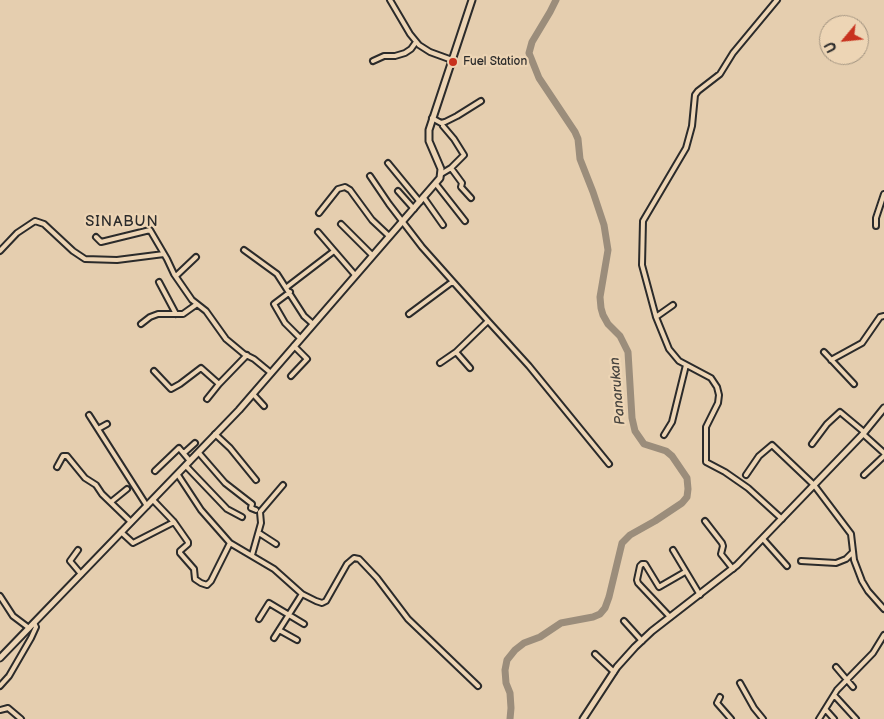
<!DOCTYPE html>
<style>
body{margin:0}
#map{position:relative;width:884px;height:719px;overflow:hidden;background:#e5ceaf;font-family:"Balsamiq Sans",sans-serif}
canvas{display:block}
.north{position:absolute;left:819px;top:15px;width:50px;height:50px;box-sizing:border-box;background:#edd5b5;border:1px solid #9f917e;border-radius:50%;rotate:242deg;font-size:14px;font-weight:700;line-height:20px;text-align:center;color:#2b2b2b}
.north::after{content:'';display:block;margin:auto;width:18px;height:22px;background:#c8321e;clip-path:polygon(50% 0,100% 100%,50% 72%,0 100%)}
</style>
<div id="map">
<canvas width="884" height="719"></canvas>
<div class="north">U</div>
</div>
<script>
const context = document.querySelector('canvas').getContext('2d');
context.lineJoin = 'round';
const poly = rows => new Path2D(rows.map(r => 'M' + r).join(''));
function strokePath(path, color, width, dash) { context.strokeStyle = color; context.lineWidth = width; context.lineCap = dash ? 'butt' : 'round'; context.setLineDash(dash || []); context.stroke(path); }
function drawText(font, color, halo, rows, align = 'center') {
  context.font = font + ' "Balsamiq Sans",sans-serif'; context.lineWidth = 4.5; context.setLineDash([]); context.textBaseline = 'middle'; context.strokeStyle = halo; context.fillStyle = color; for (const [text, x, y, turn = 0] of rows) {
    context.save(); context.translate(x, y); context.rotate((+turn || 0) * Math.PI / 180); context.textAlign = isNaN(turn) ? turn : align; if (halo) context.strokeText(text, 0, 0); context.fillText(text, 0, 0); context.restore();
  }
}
strokePath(poly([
 [510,719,511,708,510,693,506,683,505,670,507,660,515,650,524,643,540,637,561,623,593,617,600,614,605,608,609,597,622,543,630,535,655,521,682,503,687,497,688,489,687,478,672,456,666,451,644,444,635,431,632,418,628,352,620,336,608,324,603,315,601,308,600,297,608,250,604,225,593,192,580,159,578,139,575,132,539,78,529,53,532,42,550,12,556,0]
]), '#9b8d7b', 7);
const street = poly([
 [390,0,410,34,419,45,430,52,452,60],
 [777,0,733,53,720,74,698,91,695,95,692,126,686,148,643,221,642,265,656,317,669,349,679,361,711,378,717,387,719,395,718,403,706,427,706,462,725,472,748,488,782,519],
 [373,61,384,56,395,56,405,53,411,49,416,42],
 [432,118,441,123,445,122,457,116,481,101],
 [388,163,420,202],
 [451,168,462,183,461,187,471,198],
 [441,174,451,168,464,155,454,139,443,126],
 [370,176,389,204,422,247,488,321,456,352,440,363],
 [436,184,465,221],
 [398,191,414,209],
 [424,198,443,225],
 [319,213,338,189,345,187,350,190,372,220,389,236],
 [341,224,372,255],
 [876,226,876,218,884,194],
 [318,232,355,275],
 [96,237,101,242,150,230,167,259,174,274,192,300,206,311,226,339,244,354,254,359,271,373],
 [244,250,277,274,304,316,313,324],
 [0,251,17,233,35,221,44,224,73,251,85,259,117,260,164,254],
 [176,276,196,257],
 [159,282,176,314],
 [287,287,334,251],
 [290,292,274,304,285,323,300,338],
 [409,314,452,282],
 [656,317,673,305],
 [488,321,529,366,609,464],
 [141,324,150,317,158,314,183,314,197,304],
 [456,352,470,368],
 [824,352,854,384],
 [831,360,862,343,880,317,884,316],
 [154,371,171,389,180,384,201,368,219,384,247,355],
 [291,376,307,359,294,346],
 [253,394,264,406],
 [207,399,219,384],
 [89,415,147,506],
 [98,429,107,424],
 [215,434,230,448,256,480],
 [863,434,884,453],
 [664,435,672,422,686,365],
 [812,444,827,424,840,412,864,432],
 [184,453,195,443],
 [199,453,225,483,252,504,251,508,256,510],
 [186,466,227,509,242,517],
 [57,467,63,456,67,456,85,478,96,485,102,494,131,522],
 [155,471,179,448,190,461],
 [178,475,201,510,230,543,274,569,302,594,316,601,322,603,326,601,347,564,354,558,359,559,377,578,408,619,478,686],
 [746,475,759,456,772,445,814,485,851,534,854,560,862,581,868,591,884,609],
 [864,475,884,456],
 [153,500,174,522,188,542,188,544,180,551,180,553,194,569,195,579,201,583,207,585,211,581,230,543],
 [111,502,127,489],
 [705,521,722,543,723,546,721,554,733,569],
 [121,532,133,543,174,522],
 [259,533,276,544],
 [763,539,787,566],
 [78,550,70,561,81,574],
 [673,550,700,595],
 [252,555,261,523,260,512,283,485],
 [801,561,836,563,846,559,853,552],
 [0,596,13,616,29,628],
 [670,617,638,583,637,580,640,566,642,564,645,564,659,587,685,572],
 [259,619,269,603,304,624],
 [624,621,642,641],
 [279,630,297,640],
 [274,638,302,594],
 [595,654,614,672],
 [836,667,853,687],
 [740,683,754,708,763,719],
 [0,686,9,676,31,638,36,627,34,623],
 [834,695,856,719],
 [720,697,717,703,731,719],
 [0,710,8,708,21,719],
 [826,710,834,719],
 [819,719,837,690,873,653,884,635]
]);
const secondary = poly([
 [0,658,239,410,440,178,441,169,429,141,429,130,472,0],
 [583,719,617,667,635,647,652,631,737,565,863,434,884,408]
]);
strokePath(street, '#2b2b2b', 8);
strokePath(secondary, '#2b2b2b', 9);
strokePath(street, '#edd5b5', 4);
strokePath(secondary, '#edd5b5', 5);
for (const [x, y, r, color] of [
 [453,62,5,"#c8321e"]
]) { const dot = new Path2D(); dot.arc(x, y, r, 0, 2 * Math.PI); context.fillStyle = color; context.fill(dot); strokePath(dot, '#edd5b5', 2); }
drawText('12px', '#2b2b2b', '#edd5b5', [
 ["Fuel Station",463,62]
], 'left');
drawText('italic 14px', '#47443f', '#edd5b5', [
 ["Panarukan",618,391,-95]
]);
context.letterSpacing = '1px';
drawText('15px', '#2b2b2b', '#edd5b5', [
 ["SINABUN",122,222]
]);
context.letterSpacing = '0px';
</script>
